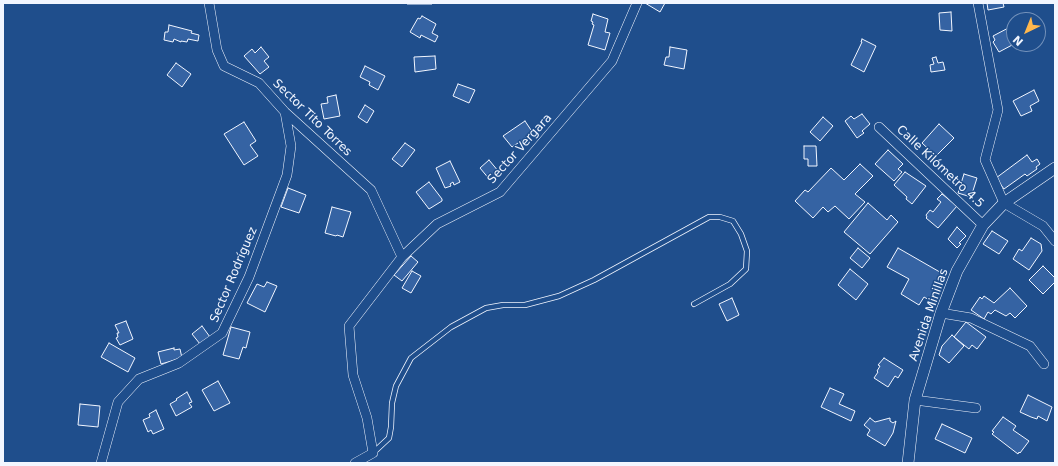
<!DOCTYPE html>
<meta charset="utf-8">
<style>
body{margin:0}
#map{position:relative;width:1058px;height:466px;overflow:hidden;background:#1f4e8c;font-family:"DejaVu Sans",sans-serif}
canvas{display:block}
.frame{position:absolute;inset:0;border:4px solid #f2f6ff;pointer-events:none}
.north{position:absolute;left:1006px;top:12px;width:40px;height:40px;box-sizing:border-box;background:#1f4e8c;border:1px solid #7391ba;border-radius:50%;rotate:223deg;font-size:11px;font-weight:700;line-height:16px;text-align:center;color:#f2f6ff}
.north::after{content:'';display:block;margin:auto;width:14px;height:18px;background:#ffb74d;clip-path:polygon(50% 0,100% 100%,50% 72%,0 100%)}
</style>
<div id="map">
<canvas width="1058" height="466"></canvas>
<div class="frame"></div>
<div class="north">N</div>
</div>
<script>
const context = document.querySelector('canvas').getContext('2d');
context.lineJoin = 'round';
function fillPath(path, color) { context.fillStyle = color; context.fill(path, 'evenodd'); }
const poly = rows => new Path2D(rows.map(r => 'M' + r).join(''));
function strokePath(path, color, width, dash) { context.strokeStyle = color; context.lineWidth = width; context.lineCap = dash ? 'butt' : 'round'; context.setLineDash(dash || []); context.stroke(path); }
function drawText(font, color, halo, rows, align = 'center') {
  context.font = font + ' "DejaVu Sans",sans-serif'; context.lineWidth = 3; context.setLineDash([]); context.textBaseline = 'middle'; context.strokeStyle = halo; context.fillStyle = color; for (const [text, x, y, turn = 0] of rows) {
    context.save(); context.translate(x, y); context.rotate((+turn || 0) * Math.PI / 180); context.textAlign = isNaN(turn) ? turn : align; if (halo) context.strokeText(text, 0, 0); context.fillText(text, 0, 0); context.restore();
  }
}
const building = poly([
 [407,3,432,3,432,4,407,4,407,3],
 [645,3,665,3,660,12,645,3],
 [987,3,1003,3,1004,7,988,10,987,3],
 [951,12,952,31,940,30,939,13,951,12],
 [593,14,608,19,605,32,610,33,605,50,588,45,594,25,592,24,593,22,591,21,593,14],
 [422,16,436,24,432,33,438,36,435,42,421,35,420,38,410,32,418,18,420,19,422,16],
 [169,25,192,31,191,33,199,35,198,41,188,39,187,42,181,41,181,42,174,39,173,42,164,40,165,32,168,32,169,25],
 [1014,25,1014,44,999,52,993,42,995,40,993,36,1014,25],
 [862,39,876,46,864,72,851,65,862,42,861,42,862,39],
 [261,47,269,57,264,61,269,67,260,74,244,56,252,49,255,53,261,47],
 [670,47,687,50,684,69,664,65,666,57,669,57,670,47],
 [435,56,436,69,415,72,414,57,435,56],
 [936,57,938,63,943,62,945,70,931,72,930,65,934,64,932,58,936,57],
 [176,63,191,74,182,87,167,75,176,63],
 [365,66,385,76,378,90,369,85,370,82,360,77,365,66],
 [458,84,475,90,469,103,453,96,458,84],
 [1034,90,1039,101,1030,106,1032,111,1021,116,1013,101,1034,90],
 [336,95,340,116,324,119,321,104,328,103,327,97,336,95],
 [365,105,374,111,367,123,358,117,365,105],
 [862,114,870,124,862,131,864,133,857,138,845,121,851,116,854,119,862,114],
 [823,117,833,126,820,141,810,132,823,117],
 [525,121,533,133,512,147,503,136,525,121],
 [244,122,256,141,250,145,258,156,244,165,224,134,244,122],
 [939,124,954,138,936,156,922,143,939,124],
 [405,143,415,150,402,167,392,159,405,143],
 [804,146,816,146,817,166,808,166,808,159,804,159,804,146],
 [888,150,903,164,898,169,902,172,894,181,875,164,888,150],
 [1027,155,1032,162,1037,159,1040,164,1036,167,1037,169,1027,176,1025,174,1004,189,996,178,1027,155],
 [489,160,499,172,490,180,480,168,489,160],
 [450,161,460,182,454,185,453,182,450,184,451,186,445,188,436,168,450,161],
 [860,164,873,176,855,194,865,202,849,219,835,206,828,212,823,207,813,218,795,201,805,190,808,192,831,168,844,180,860,164],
 [905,172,926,186,912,204,906,199,907,197,894,185,905,172],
 [964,174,977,178,971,197,958,193,964,174],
 [429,182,442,199,442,201,429,209,416,192,429,182],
 [288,188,306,195,299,213,281,207,288,188],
 [942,194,957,206,938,228,926,218,927,217,926,215,930,210,933,212,941,202,937,199,942,194],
 [868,203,887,220,891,215,898,222,870,254,844,232,868,203],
 [332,207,351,212,343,237,337,235,336,236,325,233,332,207],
 [957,227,966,236,959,243,961,244,957,248,948,239,957,227],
 [992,231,1008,241,999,254,983,244,992,231],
 [1031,238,1041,244,1042,251,1029,270,1013,259,1019,249,1022,251,1031,238],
 [858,248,870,258,862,268,850,258,858,248],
 [898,248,945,275,931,301,924,297,919,305,901,294,909,279,887,267,898,248],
 [411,256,418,262,402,281,394,275,411,256],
 [1043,266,1055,278,1055,282,1043,294,1029,280,1043,266],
 [850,269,868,284,856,300,838,285,850,269],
 [412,271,421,276,411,293,402,288,412,271],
 [267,282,277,286,265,312,247,303,257,284,264,287,267,282],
 [1010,288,1027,306,1015,318,1010,313,1006,316,995,310,991,314,988,312,984,319,971,310,980,297,982,299,984,296,994,303,1010,288],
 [732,298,739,315,727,321,719,304,732,298],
 [126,321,133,339,120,345,116,338,118,337,117,333,119,333,115,325,126,321],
 [966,322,986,337,977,349,972,345,969,349,954,337,966,322],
 [202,326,210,337,200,344,192,334,202,326],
 [231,327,250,332,246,348,243,347,239,359,223,355,231,327],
 [952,335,964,346,949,363,939,355,942,346,952,335],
 [109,343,135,358,128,372,101,357,109,343],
 [174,348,174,350,180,349,182,358,161,364,158,352,174,348],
 [884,358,903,370,898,378,895,376,888,387,874,378,878,372,877,371,880,366,878,365,884,358],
 [218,381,230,403,214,411,202,390,218,381],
 [830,388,844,394,839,404,855,411,851,421,821,407,830,388],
 [187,392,192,402,189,403,192,407,176,416,170,404,177,400,176,399,187,392],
 [1028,395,1052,407,1047,421,1038,416,1037,419,1031,417,1020,412,1028,395],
 [80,404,100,406,98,427,78,425,80,404],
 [156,410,164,429,153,434,151,430,148,432,143,420,150,417,149,414,156,410],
 [1003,417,1016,426,1013,430,1029,441,1020,453,1019,452,1018,454,992,434,994,432,992,431,1003,417],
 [870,418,875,422,890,418,890,421,893,423,896,421,893,433,885,446,867,435,870,430,864,425,870,418],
 [942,424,972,438,965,453,935,439,942,424]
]);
fillPath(building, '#3563a3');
strokePath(building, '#f2f6ff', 1);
const service = poly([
 [374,452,389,438,391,427,392,403,396,386,411,358,451,327,486,308,503,305,525,305,559,296,594,280,709,217,720,217,733,221,741,234,747,251,746,269,730,284,694,304]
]);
const minor = poly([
 [209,3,217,50,224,66,259,83,285,112,371,190,402,257],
 [978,3,998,110,985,160,1004,203,1043,226,1055,241],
 [879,127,983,225],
 [941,313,971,318,1030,346,1044,364],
 [915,400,976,408],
 [101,463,118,402,139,379,179,363,222,333,249,277,287,175,291,146,285,112],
 [355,463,373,453,367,418,353,375,349,326,402,257,437,224,500,192,612,61,637,3]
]);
const tertiary = poly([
 [908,463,915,400,941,313,957,271,983,225,1004,203,1055,168]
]);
strokePath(service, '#f2f6ff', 6);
strokePath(minor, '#f2f6ff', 10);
strokePath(tertiary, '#f2f6ff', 12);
strokePath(service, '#1f4e8c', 4.5);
strokePath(minor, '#1f4e8c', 9);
strokePath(tertiary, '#1f4e8c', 11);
drawText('12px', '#f2f6ff', '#1f4e8c', [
 ["Sector Tito Torres",312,118,44],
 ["Sector Vergara",520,149,-48],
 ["Calle Kilómetro 4.5",940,167,43],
 ["Sector Rodríguez",234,275,-67],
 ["Avenida Minillas",929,315,-71]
]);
</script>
